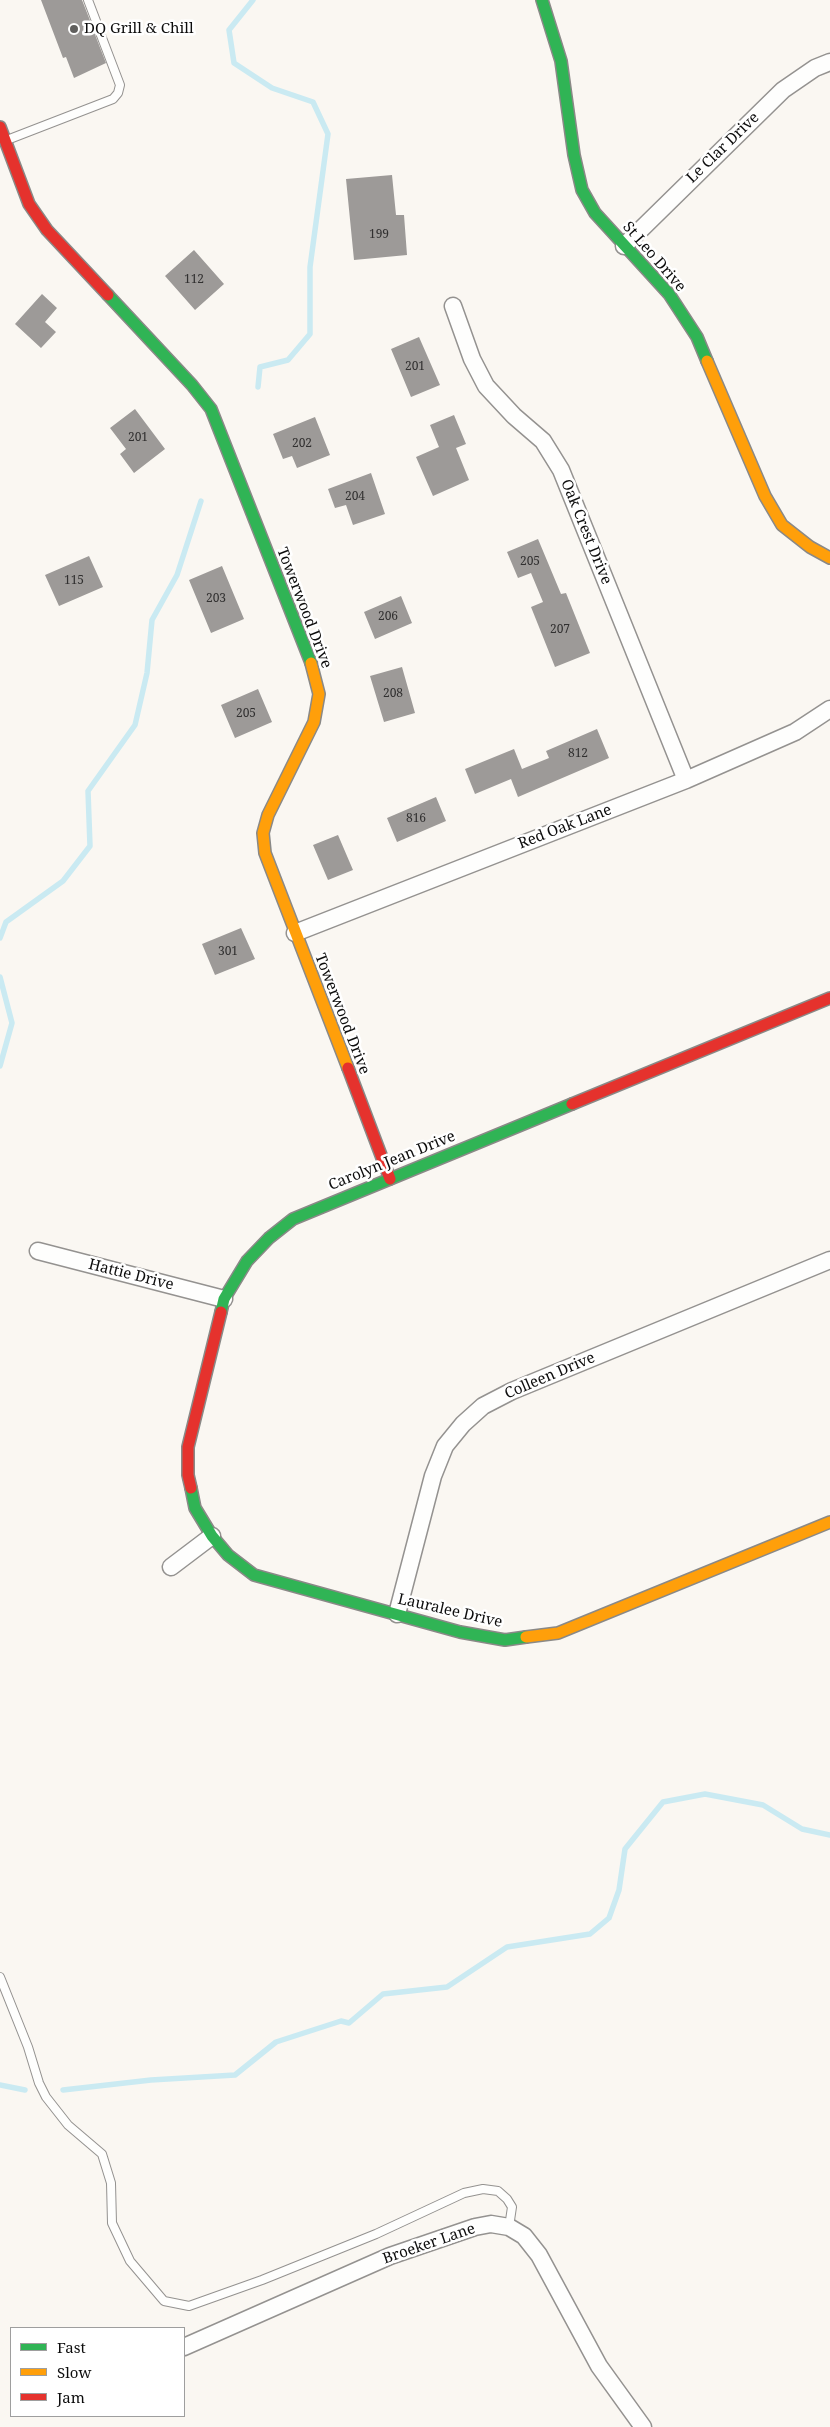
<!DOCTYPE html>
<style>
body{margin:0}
#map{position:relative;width:830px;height:2427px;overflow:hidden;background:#faf7f2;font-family:"Noto Serif",serif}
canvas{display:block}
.legend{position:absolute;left:10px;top:2327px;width:175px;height:90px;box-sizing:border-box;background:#fff;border:1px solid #9e9e9e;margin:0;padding:6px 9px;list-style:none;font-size:15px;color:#0d0d0d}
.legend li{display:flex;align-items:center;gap:10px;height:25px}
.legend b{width:25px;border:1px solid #9e9e9e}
</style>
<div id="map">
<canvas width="830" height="2427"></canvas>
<ul class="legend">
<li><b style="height:6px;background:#30b455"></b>Fast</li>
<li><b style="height:6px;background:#ff9f0a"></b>Slow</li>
<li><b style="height:6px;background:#e5322d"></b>Jam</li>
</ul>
</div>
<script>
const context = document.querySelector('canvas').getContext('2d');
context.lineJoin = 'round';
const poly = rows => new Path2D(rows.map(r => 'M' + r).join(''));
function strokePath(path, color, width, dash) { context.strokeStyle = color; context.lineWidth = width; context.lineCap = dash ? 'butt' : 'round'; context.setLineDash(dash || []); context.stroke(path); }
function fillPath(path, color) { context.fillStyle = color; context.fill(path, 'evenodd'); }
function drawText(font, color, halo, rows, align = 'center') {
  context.font = font + ' "Noto Serif",serif'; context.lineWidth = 5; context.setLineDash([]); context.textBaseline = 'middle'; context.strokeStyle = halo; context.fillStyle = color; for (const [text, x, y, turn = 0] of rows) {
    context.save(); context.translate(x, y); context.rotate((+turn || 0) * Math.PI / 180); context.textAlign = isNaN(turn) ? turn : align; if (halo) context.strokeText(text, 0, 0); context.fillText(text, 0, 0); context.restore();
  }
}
strokePath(poly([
 [253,0,229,30,234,63,272,88,313,102,328,134,310,267,310,334,288,360,260,367,258,387],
 [0,938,6,922,63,881,90,846,88,791,135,725,147,673,152,620,177,575,201,501],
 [0,977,12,1023,0,1066],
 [0,2085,25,2090],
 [63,2090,151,2080,235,2075,276,2042,341,2021,349,2023,383,1994,447,1987,507,1947,590,1934,609,1918,619,1890,625,1849,663,1802,705,1794,763,1805,802,1829,830,1835]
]), '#caeaf2', 5.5);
fillPath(poly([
 [41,0,82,0,91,23,95,26,94,32,106,63,74,78,66,57,63,58],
 [392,175,396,215,404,215,407,255,354,260,346,179],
 [194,250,224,284,195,310,165,276],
 [42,294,57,308,45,322,56,332,41,348,15,324],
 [419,337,440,385,411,397,391,349],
 [135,409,165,449,134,473,120,454,126,449,110,428],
 [454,415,466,444,456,448,469,480,433,496,416,457,439,447,430,425],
 [315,417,330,455,297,468,292,456,283,459,273,434],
 [371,473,385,514,353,525,346,505,335,508,328,489],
 [538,539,561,594,566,593,590,653,555,667,531,607,543,602,531,573,518,578,507,552],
 [89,556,103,587,59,606,45,575],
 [222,566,244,619,211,633,189,580],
 [401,596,412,623,375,639,364,612],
 [402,667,415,713,384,722,370,676],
 [258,689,272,722,235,738,221,705],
 [597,729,609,758,518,797,511,779,475,794,465,769,514,749,522,769,549,758,546,751],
 [436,797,446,821,397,842,387,818],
 [338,835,353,870,328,880,313,845],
 [241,928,255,959,215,975,202,944]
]), '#9d9a98');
const lane = poly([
 [88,0,96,21],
 [7,140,113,99,118,93,120,85,99,30],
 [0,1977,28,2047,39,2083,46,2097,68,2125,102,2154,111,2183,112,2223,130,2261,164,2301,189,2306,262,2280,376,2234,464,2193,483,2189,498,2191,507,2199,512,2207,509,2227]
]);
const street = poly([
 [624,246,783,90,815,68,830,62],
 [453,306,472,359,486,386,514,416,543,441,561,470,686,780],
 [295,933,686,780,795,732,830,709],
 [38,1251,224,1299],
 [171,1567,212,1536],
 [397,1614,433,1476,445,1446,463,1424,483,1406,512,1391,830,1260],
 [184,2347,390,2256,475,2227,491,2224,509,2227,524,2236,539,2255,599,2366,643,2427]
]);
const fast = poly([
 [542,0,561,61,574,155,582,190,595,213,669,294,697,337,707,361],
 [108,295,192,385,211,409,311,663],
 [221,1312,224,1299,247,1261,269,1238,293,1219,572,1104],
 [191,1488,195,1508,212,1536,228,1555,254,1575,460,1632,505,1640,526,1637]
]);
const slow = poly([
 [707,361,765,496,782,525,810,547,830,558],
 [311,663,319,694,314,722,268,815,263,833,265,853,348,1068],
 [526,1637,558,1633,830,1522]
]);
const jam = poly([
 [0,127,29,204,47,230,108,295],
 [348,1068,390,1179],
 [572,1104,830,998],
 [191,1488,188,1475,188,1447,221,1312]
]);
strokePath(lane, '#949290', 10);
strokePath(street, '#949290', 19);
strokePath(fast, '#8a8987', 14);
strokePath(slow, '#8a8987', 14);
strokePath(jam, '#8a8987', 14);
strokePath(lane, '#fefefd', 8);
strokePath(street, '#fefefd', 16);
strokePath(fast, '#30b455', 11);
strokePath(slow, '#ff9f0a', 11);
strokePath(jam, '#e5322d', 11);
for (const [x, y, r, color] of [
 [74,29,5,"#605f5d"]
]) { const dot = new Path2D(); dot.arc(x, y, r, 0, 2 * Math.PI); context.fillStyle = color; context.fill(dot); strokePath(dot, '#fff', 2); }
drawText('12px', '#313030', null, [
 ["199",379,235],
 ["112",194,280],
 ["201",415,367],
 ["201",138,438],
 ["202",302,444],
 ["204",355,497],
 ["205",530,562],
 ["115",74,581],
 ["203",216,599],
 ["206",388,617],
 ["207",560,630],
 ["208",393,694],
 ["205",246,714],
 ["812",578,754],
 ["816",416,819],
 ["301",228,952]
]);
drawText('15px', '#0d0d0d', '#fff', [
 ["DQ Grill & Chill",84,29]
], 'left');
drawText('15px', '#0d0d0d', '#fff', [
 ["Le Clar Drive",723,148,-44],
 ["St Leo Drive",654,257,49],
 ["Oak Crest Drive",586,532,68],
 ["Towerwood Drive",304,608,69],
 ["Red Oak Lane",565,827,-21],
 ["Towerwood Drive",342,1014,69],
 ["Carolyn Jean Drive",392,1161,-22],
 ["Hattie Drive",131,1275,14],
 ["Colleen Drive",550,1376,-23],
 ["Lauralee Drive",450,1611,13],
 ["Broeker Lane",429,2244,-19]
]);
</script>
